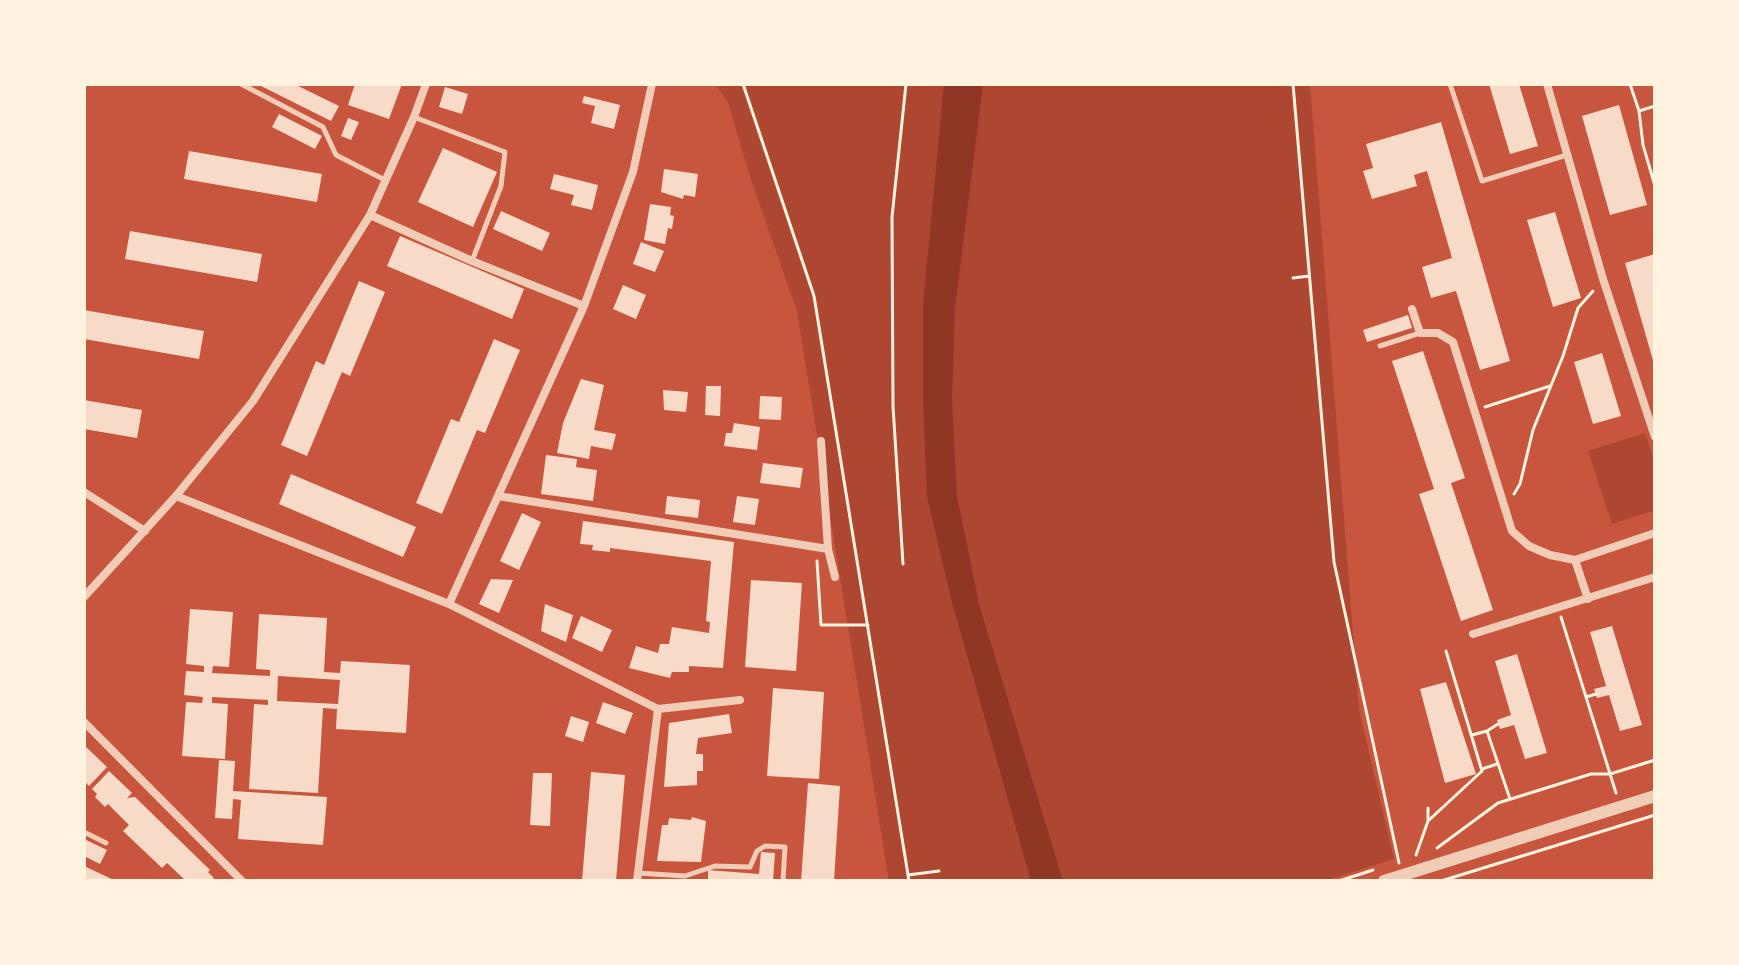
<!DOCTYPE html>
<style>
body{margin:0}
#map{position:relative;width:1739px;height:965px;overflow:hidden;background:#c8553d;font-family:"Roboto Condensed",sans-serif}
canvas{display:block}
.frame{position:absolute;inset:0;border:86px solid #fff3e0;pointer-events:none}
</style>
<div id="map">
<canvas width="1739" height="965"></canvas>
<div class="frame"></div>
</div>
<script>
const context = document.querySelector('canvas').getContext('2d');
context.lineJoin = 'round';
function fillPath(path, color) { context.fillStyle = color; context.fill(path, 'evenodd'); }
const poly = rows => new Path2D(rows.map(r => 'M' + r).join(''));
function strokePath(path, color, width, dash) { context.strokeStyle = color; context.lineWidth = width; context.lineCap = dash ? 'butt' : 'round'; context.setLineDash(dash || []); context.stroke(path); }
fillPath(poly([
 [715,84,1310,84,1359,710,1394,859,1324,881,889,881,797,311,751,180,728,102],
 [1645,433,1655,463,1655,510,1612,524,1588,451]
]), '#ae4732');
fillPath(poly([
 [944,84,983,84,955,308,952,402,957,496,979,604,1063,881,1031,881,953,606,927,497,923,401,923,305]
]), '#8f3625');
fillPath(poly([
 [257,84,294,84,339,106,331,121],
 [355,84,402,84,389,119,348,105],
 [1489,84,1519,84,1538,146,1510,154],
 [445,87,468,94,462,114,439,107],
 [584,96,620,105,614,129,591,123,595,106,582,103],
 [1619,105,1647,205,1610,215,1582,116],
 [279,114,322,136,315,149,272,127],
 [348,118,359,122,351,140,341,136],
 [1441,122,1510,361,1480,370,1456,291,1431,298,1422,267,1452,258,1427,171,1414,175,1417,186,1372,199,1363,171,1373,168,1366,144],
 [443,148,497,172,473,227,418,202],
 [189,151,322,174,317,202,184,179],
 [664,169,698,174,695,197,684,195,683,199,661,192],
 [554,174,598,185,592,210,571,205,574,195,550,189],
 [650,204,671,207,670,215,674,216,672,229,668,228,665,244,644,240],
 [501,211,550,233,542,251,493,229],
 [1555,212,1581,298,1553,307,1527,220],
 [130,231,262,254,257,282,125,259],
 [400,236,524,289,512,319,387,266],
 [641,242,664,251,655,272,633,264],
 [1655,254,1655,364,1654,364,1625,263],
 [359,281,385,292,350,376,342,372,307,456,281,445,316,361,324,365],
 [623,285,646,295,636,319,613,309],
 [84,310,204,331,199,359,84,339],
 [1408,315,1412,328,1367,342,1363,330],
 [494,339,520,350,485,433,477,430,442,514,416,503,451,419,459,422],
 [1423,351,1465,478,1451,483,1493,610,1461,621,1419,494,1434,489,1392,361],
 [1602,353,1621,416,1593,424,1574,362],
 [581,379,604,385,594,430,616,434,612,450,591,446,589,459,557,453,563,423],
 [706,386,721,386,720,416,705,415],
 [663,390,688,392,686,412,664,410],
 [760,396,782,397,781,420,759,419],
 [84,400,142,410,137,438,84,429],
 [734,423,760,427,757,450,724,446,726,433,732,433],
 [546,455,577,459,576,467,597,470,593,501,541,494],
 [763,463,803,468,800,488,760,483],
 [291,474,416,527,403,557,279,504],
 [667,496,700,500,698,518,665,514],
 [737,496,759,499,755,525,733,522],
 [522,513,541,522,519,570,500,561],
 [583,521,734,542,723,668,689,666,689,672,672,672,670,678,629,668,636,646,658,653,660,644,669,644,672,627,709,633,710,622,706,621,711,561,610,548,610,552,592,550,593,545,580,544],
 [491,579,513,580,499,613,479,604],
 [751,580,802,583,796,671,745,667],
 [545,604,573,615,566,642,541,631],
 [190,609,233,612,229,667,213,666,212,673,270,676,270,670,256,669,259,614,327,618,324,672,340,673,341,661,410,665,406,733,336,729,337,709,323,708,318,793,249,789,254,704,268,705,268,700,212,697,212,703,228,704,225,759,182,756,186,702,202,703,203,697,184,695,186,671,204,672,204,666,186,664],
 [278,676,340,680,338,704,277,701],
 [581,616,612,630,602,652,572,638],
 [1612,626,1642,725,1620,731,1609,695,1597,698,1594,689,1606,686,1590,632],
 [1517,654,1547,753,1525,759,1514,725,1500,729,1497,720,1511,715,1495,661],
 [1446,682,1476,774,1445,783,1420,689],
 [773,688,824,692,819,779,767,776],
 [603,702,633,713,625,734,596,723],
 [729,714,732,733,698,738,696,754,703,754,703,771,697,771,697,785,664,787,669,723],
 [571,716,589,722,583,742,565,736],
 [84,745,107,767,89,786,84,781],
 [219,760,235,761,233,791,327,797,323,845,238,839,241,800,233,799,232,819,215,818],
 [109,771,132,793,127,798,135,797,210,870,208,872,214,878,211,881,186,881,167,863,162,868,123,831,129,825,108,804,105,807,95,797,97,794,92,789],
 [591,772,625,775,616,881,582,881],
 [533,773,552,773,550,826,530,825],
 [808,783,840,786,834,881,801,881],
 [692,817,706,821,701,862,657,861,662,825,668,825,669,818,691,820],
 [84,839,107,850,100,864,84,856],
 [761,852,775,853,773,881,708,881,708,870,759,874],
 [84,866,116,881,84,881]
]), '#f7dbc8');
strokePath(poly([
 [743,84,814,296,909,881],
 [1293,84,1334,562,1399,863],
 [1630,84,1639,111,1643,145,1655,186],
 [1639,111,1655,106],
 [1293,278,1309,276],
 [1485,407,1550,386],
 [1514,494,1520,484,1533,430,1563,356,1578,308,1593,291],
 [817,561,821,625,868,625],
 [903,564,893,406,892,217,906,84],
 [1561,617,1616,793],
 [1586,697,1596,694],
 [1487,731,1498,724],
 [1472,735,1487,731,1510,799],
 [1482,769,1497,764],
 [1428,821,1482,771,1446,651],
 [1437,848,1498,803,1591,774,1610,774,1655,760],
 [1416,855,1428,821,1428,808],
 [908,875,939,871],
 [1339,881,1373,870],
 [1441,881,1655,815]
]), '#fff3e0', 3);
strokePath(poly([
 [241,84,323,127,336,155,385,180],
 [1450,84,1482,181,1567,155],
 [414,117,505,152,501,186,472,261],
 [1380,346,1420,333],
 [84,832,106,843],
 [638,873,685,876,715,866,750,867,757,851,765,846,785,847,783,881]
]), '#f1ccb7', 5);
strokePath(poly([
 [1547,84,1603,279,1655,437],
 [370,215,472,261,584,306],
 [1412,309,1420,333,1438,333,1453,342,1512,531,1529,546,1550,555,1575,560,1655,533],
 [84,492,145,531],
 [176,496,449,604,658,709,740,700],
 [498,496,828,549,821,441],
 [828,549,835,577],
 [1575,560,1588,599],
 [84,597,176,496,253,401,370,215,414,117,426,84],
 [449,604,584,306,633,172,652,84],
 [1473,634,1655,577],
 [84,722,242,881],
 [637,881,658,709]
]), '#f1ccb7', 8);
strokePath(poly([
 [1384,881,1655,796]
]), '#f1ccb7', 12);
</script>
